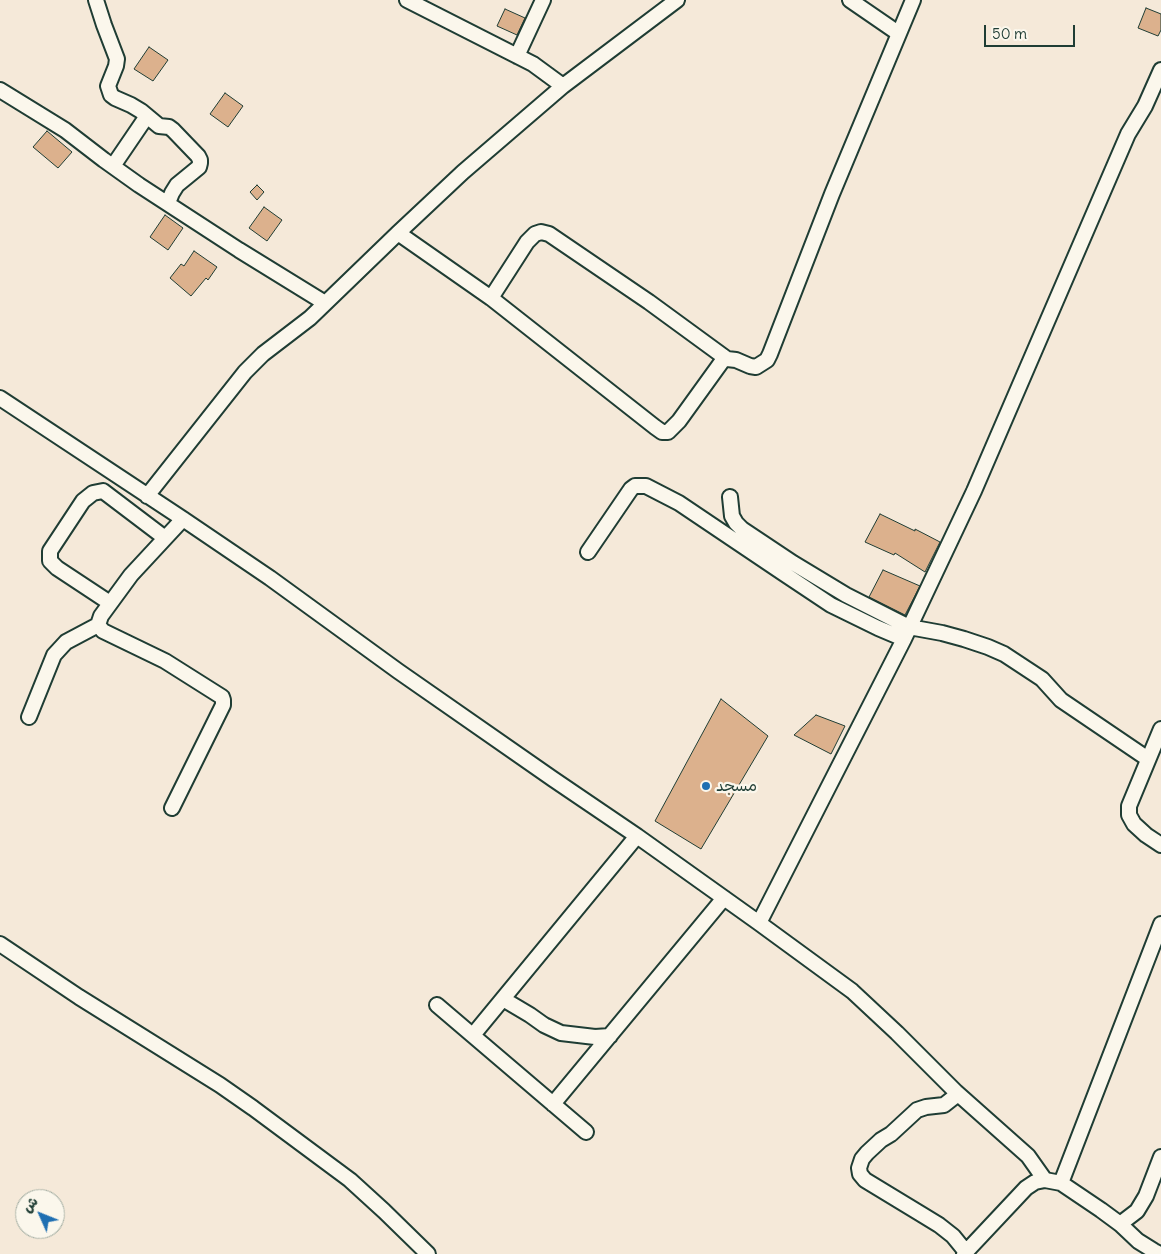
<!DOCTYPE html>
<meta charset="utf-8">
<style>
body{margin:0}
#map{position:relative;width:1161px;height:1254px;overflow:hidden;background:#f5e9d9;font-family:Delius,"Playpen Sans Arabic",sans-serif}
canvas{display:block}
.north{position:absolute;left:15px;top:1189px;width:50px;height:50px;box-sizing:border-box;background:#fbf7ec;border:1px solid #a3ada2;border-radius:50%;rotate:314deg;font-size:14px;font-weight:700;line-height:20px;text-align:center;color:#1f3d34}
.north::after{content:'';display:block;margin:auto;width:18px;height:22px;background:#1f6fb2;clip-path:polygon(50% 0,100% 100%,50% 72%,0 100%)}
.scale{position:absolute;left:984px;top:25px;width:91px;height:22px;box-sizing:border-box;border:2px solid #1f3d34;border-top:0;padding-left:6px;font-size:15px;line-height:18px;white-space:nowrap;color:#1f3d34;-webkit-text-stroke:4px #fbf7ec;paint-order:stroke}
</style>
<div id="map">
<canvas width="1161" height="1254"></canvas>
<div class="north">ش</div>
<div class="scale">50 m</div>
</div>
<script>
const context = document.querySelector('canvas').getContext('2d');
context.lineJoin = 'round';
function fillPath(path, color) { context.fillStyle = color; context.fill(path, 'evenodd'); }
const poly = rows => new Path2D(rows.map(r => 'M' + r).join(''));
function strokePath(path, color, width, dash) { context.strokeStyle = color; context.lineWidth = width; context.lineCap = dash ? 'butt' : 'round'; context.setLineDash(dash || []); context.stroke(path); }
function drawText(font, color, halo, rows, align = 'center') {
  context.font = font + ' Delius,"Playpen Sans Arabic",sans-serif'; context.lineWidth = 4.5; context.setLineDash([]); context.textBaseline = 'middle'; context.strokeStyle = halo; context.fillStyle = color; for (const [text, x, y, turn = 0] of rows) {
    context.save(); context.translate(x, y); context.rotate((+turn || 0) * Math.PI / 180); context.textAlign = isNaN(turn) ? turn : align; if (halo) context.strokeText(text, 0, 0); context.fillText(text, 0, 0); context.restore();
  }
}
const building = poly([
 [1146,8,1161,14,1161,30,1158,36,1138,28,1146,8],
 [505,9,525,18,517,35,497,26,505,9],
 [149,47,168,60,153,81,134,69,149,47],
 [225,93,243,106,228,127,210,114,225,93],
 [47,131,72,152,58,168,33,147,47,131],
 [257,185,264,192,257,200,250,192,257,185],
 [264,207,282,220,267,241,249,228,264,207],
 [165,215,183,228,168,250,150,237,165,215],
 [194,251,217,267,208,280,206,278,191,296,170,278,181,264,184,266,194,251],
 [880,514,915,531,915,529,940,542,925,572,895,553,894,555,865,542,880,514],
 [883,570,920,586,905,615,869,597,883,570],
 [721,699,768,736,701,849,655,821,721,699],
 [816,715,845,726,831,754,794,735,816,715]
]);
fillPath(building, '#dcb18d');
strokePath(building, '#1f3d34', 1);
const minor = poly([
 [96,0,104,25,117,59,116,66,108,86,111,95,115,98,131,105,141,111,159,126,169,127,173,130,198,156,200,160,200,163,199,167,177,185,172,193,168,203],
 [407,0,533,64,563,86],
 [850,0,898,33],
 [517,56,543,0],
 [0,90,65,130,104,160,139,185,239,250,325,303],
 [113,166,147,116],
 [398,233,491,298,655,427,662,432,668,432,679,421,723,360,727,359,736,360,750,366,756,367,767,360,770,354,832,194,913,0],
 [491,298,527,242,535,234,541,232,549,234,649,302,727,359],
 [0,398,183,519,270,578,398,671,553,779,637,836,759,923,852,991,897,1033,956,1092,1028,1156,1045,1180],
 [147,496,245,372,263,354,310,318,398,233,463,172,563,86,677,0],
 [730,497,732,516,736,523,742,529,793,563,846,595,909,627,942,633,964,639,988,647,1004,654,1042,679,1061,700,1148,759],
 [588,552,631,489,635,486,646,486,679,503,783,573,831,605,878,628,904,639],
 [110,603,57,568,50,561,50,551,83,501,93,493,103,491,165,538],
 [29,717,54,655,66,642,98,625],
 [1161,729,1129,806,1129,815,1134,824,1146,835,1161,845],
 [172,808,223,705,223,700,222,697,165,661,103,631,98,625,101,616,131,575,183,519],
 [759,923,904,639,974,491,1128,134,1145,106,1161,70],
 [0,944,79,997,220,1085,253,1108,350,1180,384,1211,428,1254],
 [503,999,530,1015,544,1025,561,1033,595,1037,610,1036],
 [437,1005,586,1132],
 [473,1035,637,836],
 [958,1094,944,1105,926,1107,917,1110,891,1134,881,1140,867,1153,862,1159,859,1168,860,1174,865,1180,921,1214,939,1225,953,1236,966,1252],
 [553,1104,724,898],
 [1061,1183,1161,924],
 [1120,1224,1137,1211,1146,1196,1161,1157],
 [964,1254,1026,1188,1035,1182,1045,1180,1061,1183,1101,1210,1120,1224,1138,1241,1154,1251,1160,1254]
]);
strokePath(minor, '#1f3d34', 18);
strokePath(minor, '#fbf7ec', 14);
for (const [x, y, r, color] of [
 [706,786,5,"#1f6fb2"]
]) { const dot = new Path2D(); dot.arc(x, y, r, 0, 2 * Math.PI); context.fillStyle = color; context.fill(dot); strokePath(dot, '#fbf7ec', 2); }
drawText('16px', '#1f3d34', '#fbf7ec', [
 ["مسجد",716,786]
], 'left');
</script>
